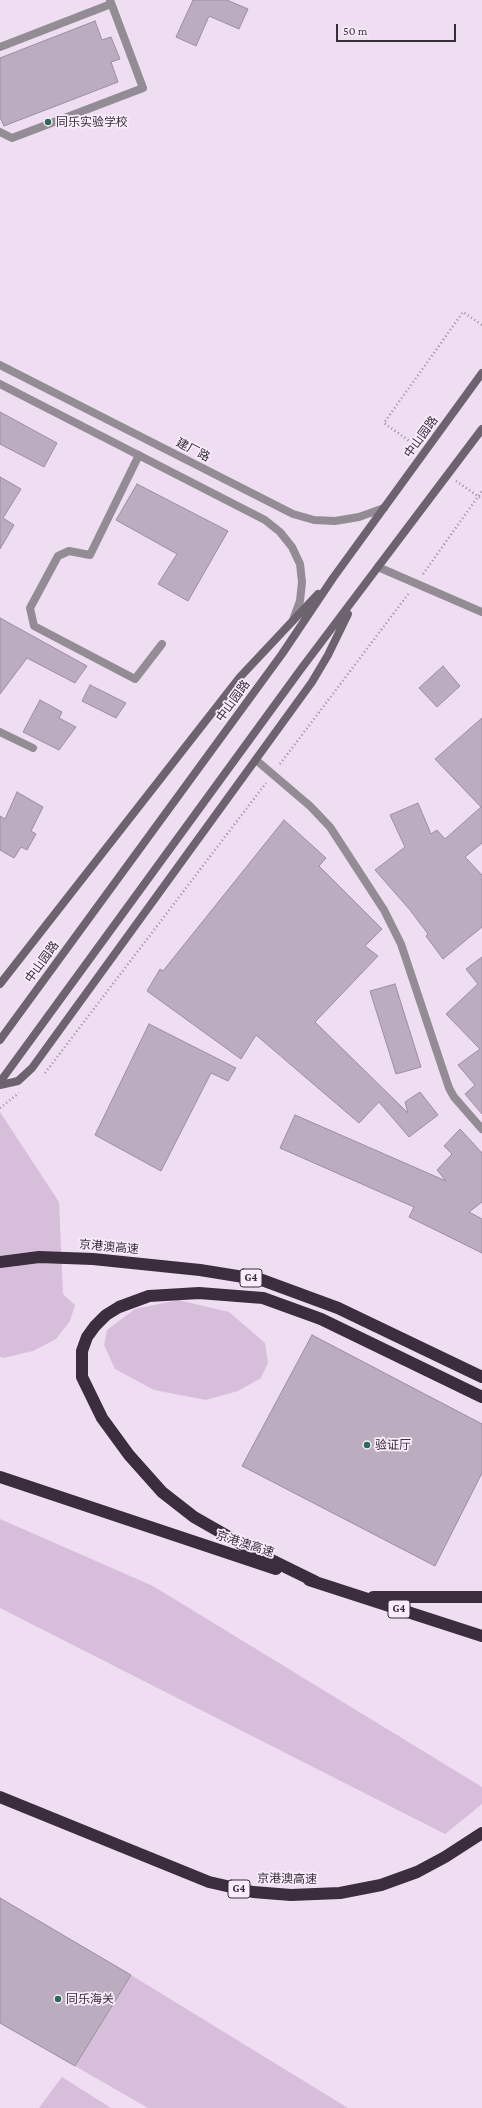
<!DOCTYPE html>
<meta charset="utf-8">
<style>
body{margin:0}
#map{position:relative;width:482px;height:2108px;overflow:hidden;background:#efddf2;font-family:"Crimson Pro",serif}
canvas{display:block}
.scale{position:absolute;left:336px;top:24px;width:120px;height:18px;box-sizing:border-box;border:2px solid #352e36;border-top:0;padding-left:5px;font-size:12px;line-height:14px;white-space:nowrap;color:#352e36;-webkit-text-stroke:3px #faecfd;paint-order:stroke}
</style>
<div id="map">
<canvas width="482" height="2108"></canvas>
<div class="scale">50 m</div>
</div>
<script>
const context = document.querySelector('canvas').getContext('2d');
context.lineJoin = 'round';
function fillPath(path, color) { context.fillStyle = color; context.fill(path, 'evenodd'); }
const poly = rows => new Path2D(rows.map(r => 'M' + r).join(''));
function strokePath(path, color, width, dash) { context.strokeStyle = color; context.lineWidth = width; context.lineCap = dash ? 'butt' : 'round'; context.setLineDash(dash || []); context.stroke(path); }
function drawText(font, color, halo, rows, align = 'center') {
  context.font = font + ' "Crimson Pro","Noto Sans SC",serif'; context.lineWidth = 3.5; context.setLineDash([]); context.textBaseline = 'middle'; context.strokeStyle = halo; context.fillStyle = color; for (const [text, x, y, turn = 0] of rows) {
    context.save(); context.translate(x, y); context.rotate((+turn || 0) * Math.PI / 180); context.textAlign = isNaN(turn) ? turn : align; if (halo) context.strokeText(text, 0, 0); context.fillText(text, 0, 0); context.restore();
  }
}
fillPath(poly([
 [0,1112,59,1202,63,1294,75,1305,70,1321,56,1339,33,1351,3,1358,0,1357],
 [178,1300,229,1312,265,1343,268,1363,261,1378,238,1391,206,1400,154,1390,115,1369,104,1345,107,1330,135,1309],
 [0,1519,153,1586,482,1787,482,1804,445,1834,0,1608],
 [131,1975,348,2108,148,2108,75,2066],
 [62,2077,111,2108,39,2108]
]), '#d7bfdc');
const building = poly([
 [193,0,227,0,248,9,239,29,209,16,196,46,176,37,193,0],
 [95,21,102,40,111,37,120,59,111,62,118,82,4,126,0,117,0,58,95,21],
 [0,412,57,443,44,467,0,444,0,412],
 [0,477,21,489,3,518,14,525,0,549,0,477],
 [137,484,228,531,188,601,158,584,177,554,116,520,137,484],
 [0,618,87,666,75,683,27,658,0,694,0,618],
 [443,666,460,686,437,707,419,688,443,666],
 [90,685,126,703,116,718,82,701,90,685],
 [40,700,62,712,59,718,76,727,59,750,23,732,40,700],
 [482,718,482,843,465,857,482,875,482,927,443,959,426,936,428,934,410,910,375,870,405,847,390,815,418,803,431,834,437,830,445,839,481,807,435,759,482,718],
 [17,792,43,807,31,831,36,834,27,850,21,847,14,858,0,850,0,816,5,819,17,792],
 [284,820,326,858,319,866,382,929,365,946,378,956,315,1022,408,1113,405,1102,420,1092,438,1115,409,1137,379,1102,359,1123,256,1035,241,1059,147,991,160,969,163,971,284,820],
 [482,957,482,1114,465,1094,475,1085,458,1065,480,1049,446,1014,478,984,466,969,482,957],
 [395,984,421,1067,396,1074,370,991,395,984],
 [149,1024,236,1068,228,1081,211,1073,161,1171,95,1135,149,1024],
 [295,1115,446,1181,437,1170,452,1154,444,1146,460,1129,482,1153,482,1202,469,1212,482,1219,482,1253,409,1217,414,1207,280,1148,295,1115],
 [312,1335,482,1424,482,1473,435,1566,242,1466,312,1335],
 [0,1898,131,1975,75,2066,0,2023,0,1898]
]);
fillPath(building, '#bcacc0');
strokePath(building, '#9d8da0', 1);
strokePath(poly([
 [415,445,384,423,463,312,482,325],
 [456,481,482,499],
 [423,574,482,491],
 [280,764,409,593],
 [45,1073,266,783],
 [0,1108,19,1093]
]), '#998c9b', 2.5, [1, 3]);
strokePath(poly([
 [0,47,111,4],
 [0,132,12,138,143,88,110,0],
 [139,455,90,555,69,551,58,556,30,608,34,626,135,679,162,644],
 [0,732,33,748]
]), '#938c95', 8);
strokePath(poly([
 [0,365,293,514,314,520,335,521,359,517,384,508],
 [0,384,265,520,280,532,292,547,300,564,302,582,300,601,293,620],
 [378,567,482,612],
 [256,760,310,806,330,827,384,910,401,944,449,1088,454,1097,482,1129]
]), '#938c95', 8);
strokePath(poly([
 [0,984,240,677,318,594],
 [0,1040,282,654,333,578,482,373],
 [0,1082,301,669,482,429],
 [0,1085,18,1081,32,1068,312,682,328,655,348,614]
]), '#6d636f', 8);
strokePath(poly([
 [0,1262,39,1257,93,1259,200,1270,262,1280,338,1308,482,1377],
 [0,1477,276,1569],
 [309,1580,482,1636],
 [316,1582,257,1553,194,1517,162,1492,129,1455,102,1418,82,1377,82,1351,87,1337,95,1326,106,1315,119,1307,149,1296,199,1293,263,1298,321,1319,482,1397],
 [373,1597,482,1597],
 [0,1797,209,1882,253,1892,291,1895,340,1893,381,1885,417,1872,445,1857,482,1833]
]), '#3b2d3d', 12);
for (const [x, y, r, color] of [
 [48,122,4,"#2c6b58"],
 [367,1445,4,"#2c6b58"],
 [58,1999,4,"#2c6b58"]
]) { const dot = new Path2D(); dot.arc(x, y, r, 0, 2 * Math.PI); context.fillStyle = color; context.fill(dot); strokePath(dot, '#faecfd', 1.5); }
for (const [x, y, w] of [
 [251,1278,22],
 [399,1609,22],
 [239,1889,22]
]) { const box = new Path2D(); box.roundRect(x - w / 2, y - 9, w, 18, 3); context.fillStyle = '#faecfd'; context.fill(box); strokePath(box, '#352e36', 1); }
drawText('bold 11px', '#352e36', null, [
 ["G4",251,1278],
 ["G4",399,1609],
 ["G4",239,1889]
]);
drawText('12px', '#352e36', '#faecfd', [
 ["同乐实验学校",56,122],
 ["验证厅",375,1445],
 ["同乐海关",66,1999]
], 'left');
drawText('12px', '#352e36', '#faecfd', [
 ["中山园路",421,437,-54],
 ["建厂路",193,450,27],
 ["中山园路",233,701,-54],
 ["中山园路",42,962,-54],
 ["京港澳高速",109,1247,5],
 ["京港澳高速",245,1544,18],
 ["京港澳高速",287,1879,1]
]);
</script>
